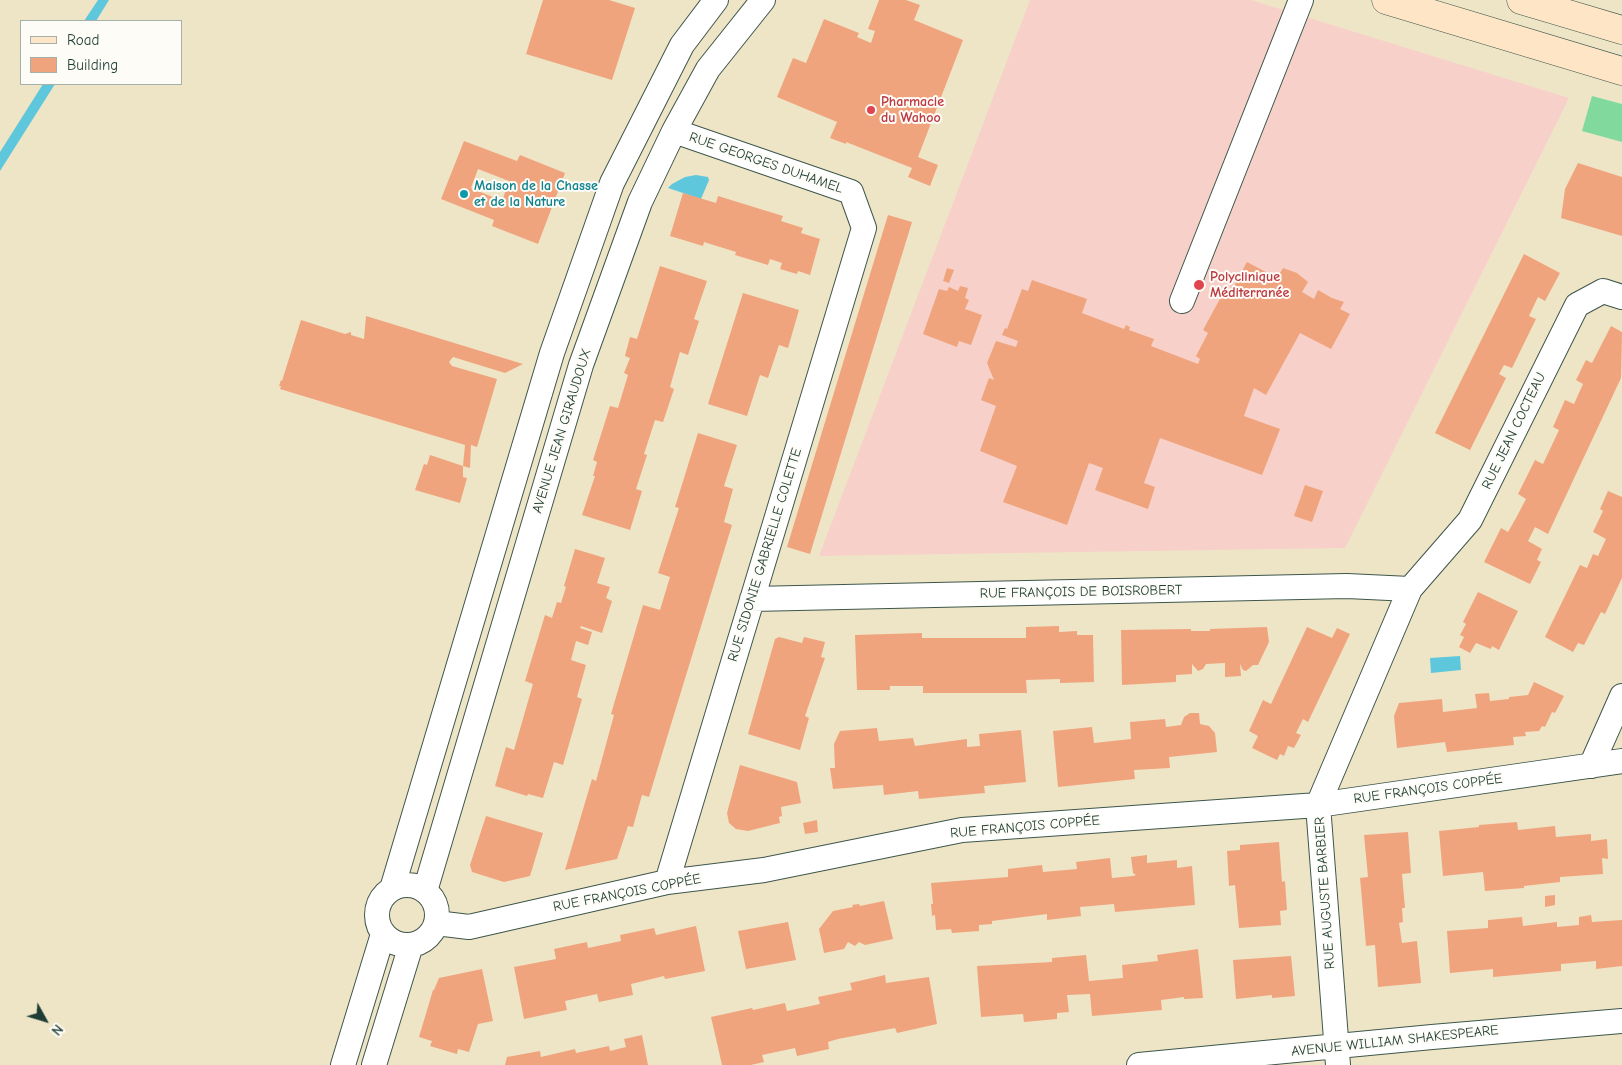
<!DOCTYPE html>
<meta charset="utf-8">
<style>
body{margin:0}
#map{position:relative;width:1622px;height:1065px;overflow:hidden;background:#eee5c7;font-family:"Comic Neue",sans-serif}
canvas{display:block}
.legend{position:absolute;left:20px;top:20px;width:162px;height:65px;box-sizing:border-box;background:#fdfcf7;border:1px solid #a4b0a9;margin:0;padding:6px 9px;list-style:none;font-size:15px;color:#1f3d34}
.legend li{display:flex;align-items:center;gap:10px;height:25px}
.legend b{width:25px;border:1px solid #a4b0a9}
.north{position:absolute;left:20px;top:995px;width:50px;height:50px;-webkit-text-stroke:4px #fdfcf7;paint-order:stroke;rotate:129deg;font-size:14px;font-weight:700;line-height:20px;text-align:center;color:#1f3d34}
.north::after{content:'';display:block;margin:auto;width:18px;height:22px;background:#1f3d34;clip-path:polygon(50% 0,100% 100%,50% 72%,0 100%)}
</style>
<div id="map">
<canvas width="1622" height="1065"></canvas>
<ul class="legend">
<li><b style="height:6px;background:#fee5c5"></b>Road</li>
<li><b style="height:14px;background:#f0a47d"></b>Building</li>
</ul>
<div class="north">N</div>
</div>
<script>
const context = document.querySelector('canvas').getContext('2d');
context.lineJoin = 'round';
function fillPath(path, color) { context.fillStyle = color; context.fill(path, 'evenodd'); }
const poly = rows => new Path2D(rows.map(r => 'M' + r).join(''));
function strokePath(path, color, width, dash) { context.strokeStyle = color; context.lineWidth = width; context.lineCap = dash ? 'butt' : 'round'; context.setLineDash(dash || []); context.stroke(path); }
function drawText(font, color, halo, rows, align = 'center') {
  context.font = font + ' "Comic Neue",sans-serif'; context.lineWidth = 4; context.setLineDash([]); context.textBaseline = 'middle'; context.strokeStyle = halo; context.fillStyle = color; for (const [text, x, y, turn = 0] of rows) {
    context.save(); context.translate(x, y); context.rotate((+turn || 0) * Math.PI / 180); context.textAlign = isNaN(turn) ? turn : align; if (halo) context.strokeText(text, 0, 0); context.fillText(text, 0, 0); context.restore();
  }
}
fillPath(poly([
 [1030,0,1251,0,1569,98,1345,548,819,556]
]), '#f7d1c9');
fillPath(poly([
 [1592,96,1622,104,1622,142,1582,131]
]), '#81d99e');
fillPath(poly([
 [98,0,109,0,96,21,84,21],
 [43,84,55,84,0,171,0,152],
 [696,175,708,177,709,180,701,199,668,188,672,184,685,177],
 [1460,656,1461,670,1431,673,1430,658]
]), '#5fc7db');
fillPath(poly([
 [543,0,609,0,635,8,612,80,526,54],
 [879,0,906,0,920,5,914,20,963,40,918,157,938,165,930,186,908,177,912,168,846,142,846,144,830,138,837,122,777,97,793,58,806,63,824,19,859,33,857,37,871,43,875,31,868,29],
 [464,141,517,161,520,155,565,173,538,244,492,226,494,220,441,199],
 [478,169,509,181,502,201,471,188],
 [1578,163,1622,177,1622,236,1561,218,1565,189],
 [683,193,716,203,718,196,783,216,781,221,803,228,801,233,820,239,810,275,798,271,797,274,780,269,782,263,770,259,768,265,735,255,736,252,704,242,703,246,670,236],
 [888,215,912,222,810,554,787,547],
 [1524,254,1560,273,1545,301,1538,297,1529,316,1536,319,1512,368,1504,365,1499,374,1506,378,1470,450,1435,433],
 [1247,262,1277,278,1283,268,1297,273,1308,282,1302,292,1314,299,1318,290,1332,298,1344,302,1340,309,1350,314,1331,349,1300,333,1266,395,1254,388,1244,416,1280,429,1262,475,1160,438,1144,483,1155,487,1148,509,1095,490,1103,468,1089,463,1067,525,1003,502,1017,466,980,451,996,406,981,400,989,378,994,380,987,363,996,341,1016,347,1018,341,1002,335,1005,328,1007,329,1022,289,1028,291,1032,280,1087,299,1082,313,1124,329,1126,325,1130,327,1129,330,1154,339,1151,346,1198,364,1200,359,1196,356,1208,333,1203,330,1222,295,1226,297,1232,285,1234,286],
 [660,266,707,281,694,319,699,321,688,355,680,352,670,387,674,389,663,422,655,420,644,454,647,455,636,489,642,491,630,530,582,515,595,476,593,476,597,462,593,460,610,406,618,408,628,375,624,373,630,358,625,356,630,337,637,339],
 [947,268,954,270,949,283,943,281],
 [960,286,968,288,965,298,969,300,965,309,982,315,971,345,959,341,957,347,923,334,939,289,947,291,949,287,958,291],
 [743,293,799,310,788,348,779,345,768,378,760,375,747,416,708,404],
 [366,316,523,364,505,373,453,357,449,362,452,366,497,379,477,447,471,445,470,468,463,466,463,477,467,478,460,503,415,490,424,464,427,465,430,455,463,466,465,445,280,389,281,386,279,386,281,380,282,381,301,320,345,334,351,332,351,335,364,339],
 [1611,326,1622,332,1621,378,1548,534,1535,527,1528,541,1542,549,1537,560,1541,562,1530,584,1484,562,1501,528,1508,532,1516,518,1526,499,1518,494,1535,460,1543,464,1559,430,1553,427,1565,400,1574,404,1583,384,1576,380,1586,360,1592,363],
 [698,433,737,445,724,486,733,489,724,522,732,525,669,731,649,797,642,795,633,827,628,826,617,859,565,870,592,779,596,781,614,715,611,714,643,605,660,610,670,577,658,573,679,508,675,507],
 [1305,485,1323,491,1312,522,1294,516],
 [1608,491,1622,497,1622,578,1605,614,1601,612,1584,645,1578,643,1573,652,1545,637,1580,565,1587,568,1593,554,1598,556,1606,539,1593,532,1603,511,1600,509],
 [575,549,605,558,597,583,610,587,606,598,612,601,602,633,581,626,580,628,592,632,588,645,576,641,571,660,586,665,577,697,582,699,563,765,554,762,543,798,528,794,527,796,495,786,506,747,514,750,533,684,525,681,545,615,552,618,557,602,561,603,566,587,564,586],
 [1478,592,1518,611,1499,650,1492,646,1491,649,1476,643,1470,653,1459,647,1464,637,1460,635,1466,624,1463,622],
 [1059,626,1059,632,1077,631,1077,635,1093,635,1094,682,1060,683,1060,679,1026,680,1027,693,923,693,923,686,890,686,890,690,857,690,855,635,922,633,922,638,1026,638,1026,627],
 [1267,627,1269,642,1258,665,1253,665,1246,671,1243,670,1240,664,1241,676,1225,677,1225,663,1206,664,1203,669,1198,671,1192,664,1192,674,1176,675,1176,682,1122,685,1121,630,1191,629,1191,631,1210,631,1210,629],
 [1307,627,1332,638,1337,628,1350,634,1308,722,1303,719,1296,733,1301,735,1294,748,1288,746,1284,756,1280,754,1277,760,1252,748,1258,736,1249,731,1263,700,1271,704],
 [779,637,802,643,804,637,825,642,821,657,825,658,805,716,809,718,800,750,748,734,775,639],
 [1534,682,1564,696,1555,713,1552,712,1545,727,1542,726,1539,731,1525,732,1526,736,1513,737,1514,745,1447,752,1445,742,1397,748,1394,716,1399,703,1442,699,1443,712,1477,708,1475,694,1489,693,1490,701,1509,699,1509,697,1528,695],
 [1190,713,1199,713,1200,724,1209,726,1215,733,1217,752,1169,757,1170,768,1134,770,1135,779,1058,787,1053,731,1092,727,1094,743,1131,739,1130,722,1165,719,1166,727,1181,725,1184,717],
 [877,728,879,741,913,738,915,746,967,739,967,747,980,746,979,734,1021,730,1026,782,984,786,985,793,919,799,918,791,884,795,883,785,833,789,830,768,835,768,834,744,840,731],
 [740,765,797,782,801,803,781,807,782,816,779,817,780,823,748,831,736,829,729,823,727,813],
 [486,816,543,833,530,876,504,882,472,872,470,865],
 [817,820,818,832,805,834,803,823],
 [1517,822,1518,830,1555,826,1556,837,1591,834,1591,841,1607,839,1608,859,1602,858,1603,874,1560,877,1560,882,1524,886,1524,888,1485,891,1483,872,1443,876,1439,831,1479,827,1479,825],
 [1408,832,1411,873,1402,874,1405,908,1402,908,1403,922,1399,923,1402,943,1417,941,1421,983,1378,987,1375,945,1366,946,1365,934,1360,878,1368,877,1364,835],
 [1279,842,1282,882,1285,881,1287,910,1280,911,1281,925,1239,928,1235,885,1229,886,1227,851,1240,850,1240,845],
 [1147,855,1147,863,1177,860,1177,868,1192,866,1195,905,1115,912,1114,904,1080,907,1081,916,1047,920,1047,914,992,921,992,924,979,925,979,931,952,933,951,929,936,930,935,915,932,916,931,904,933,904,931,883,1008,877,1008,869,1042,865,1043,872,1077,869,1076,862,1110,858,1112,878,1133,876,1136,875,1133,873,1131,857],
 [1555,895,1555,905,1545,907,1545,896],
 [884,901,893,939,865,945,859,942,855,946,848,942,844,949,824,953,819,929,833,911,853,907,852,905,859,904,860,906],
 [1591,915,1592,922,1622,920,1622,966,1596,969,1596,961,1561,964,1561,971,1493,977,1493,969,1450,973,1447,931,1488,928,1488,920,1522,917,1523,926,1557,922,1557,927,1579,925,1579,917],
 [788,922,796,960,746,969,738,931],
 [696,926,705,971,665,979,664,976,631,984,633,995,599,1002,597,994,565,1001,567,1010,524,1019,514,967,556,959,554,949,587,942,588,948,621,941,620,935,654,928,656,935],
 [1198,949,1203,998,1184,999,1184,997,1161,1000,1162,1010,1092,1016,1090,994,1067,995,1069,1012,1057,1013,1057,1019,1024,1022,1023,1014,981,1017,977,966,1052,962,1052,958,1086,955,1089,981,1123,978,1122,965,1158,961,1157,955],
 [1291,956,1295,996,1272,998,1272,995,1236,999,1233,960],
 [482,969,493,1021,478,1024,469,1052,458,1049,457,1054,430,1046,432,1041,419,1037,433,990,434,990,439,978],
 [885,975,886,983,929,977,937,1024,897,1033,895,1028,838,1039,828,1042,829,1049,797,1056,795,1048,762,1055,764,1062,751,1065,722,1065,711,1017,752,1008,753,1010,785,1003,787,1011,820,1004,818,997,852,990,850,983],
 [642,1035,648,1065,505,1065,507,1057,540,1051,541,1057,575,1049,576,1053,609,1046,610,1051,626,1047,624,1039]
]), '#f0a47d');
const minor = poly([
 [1182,301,1301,0],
 [752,599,1347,586,1410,589],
 [1591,766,1622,696],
 [667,882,864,228,851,192,674,131],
 '377 915a30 30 0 1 1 60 0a30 30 0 1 1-60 0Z',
 [392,889,552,353,612,183,682,45,716,0],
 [425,891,581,365,640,202,674,131,708,69,763,0],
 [436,923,469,927,667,882,764,870,962,830,1318,805,1622,761],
 [343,1065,383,934],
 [374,1065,411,945],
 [1139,1065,1432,1037,1622,1021],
 [1338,1065,1318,805,1410,589,1470,520,1577,305,1603,291,1622,297]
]);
const secondary = poly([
 [1386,0,1622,71],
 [1521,0,1622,30]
]);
strokePath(minor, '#3e564a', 26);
strokePath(secondary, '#3e564a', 29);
strokePath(minor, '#fff', 24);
strokePath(secondary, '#fee5c5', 28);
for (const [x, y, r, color] of [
 [871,110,5,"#e0444e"],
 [464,194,5,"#0f9aa8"],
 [1199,285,6,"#e0444e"]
]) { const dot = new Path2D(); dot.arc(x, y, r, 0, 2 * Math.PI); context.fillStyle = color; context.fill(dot); strokePath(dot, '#fdfcf7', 2); }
drawText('bold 14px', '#be3a42', '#fdfcf7', [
 ["Pharmacie",881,102],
 ["du Wahoo",881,118],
 ["Polyclinique",1210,277],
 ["Méditerranée",1210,293]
], 'left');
drawText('14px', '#1f3d34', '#fdfcf7', [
 ["RUE GEORGES DUHAMEL",766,163,19],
 ["AVENUE JEAN GIRAUDOUX",562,431,-73],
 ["RUE JEAN COCTEAU",1514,431,-64],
 ["RUE SIDONIE GABRIELLE COLETTE",765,555,-73],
 ["RUE FRANÇOIS DE BOISROBERT",1081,592,-1],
 ["RUE FRANÇOIS COPPÉE",1428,789,-8],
 ["RUE FRANÇOIS COPPÉE",1025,827,-5],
 ["RUE FRANÇOIS COPPÉE",627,893,-11],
 ["RUE AUGUSTE BARBIER",1325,893,-94],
 ["AVENUE WILLIAM SHAKESPEARE",1395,1041,-6]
]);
drawText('bold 14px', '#0d838f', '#fdfcf7', [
 ["Maison de la Chasse",474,186],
 ["et de la Nature",474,202]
], 'left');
</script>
